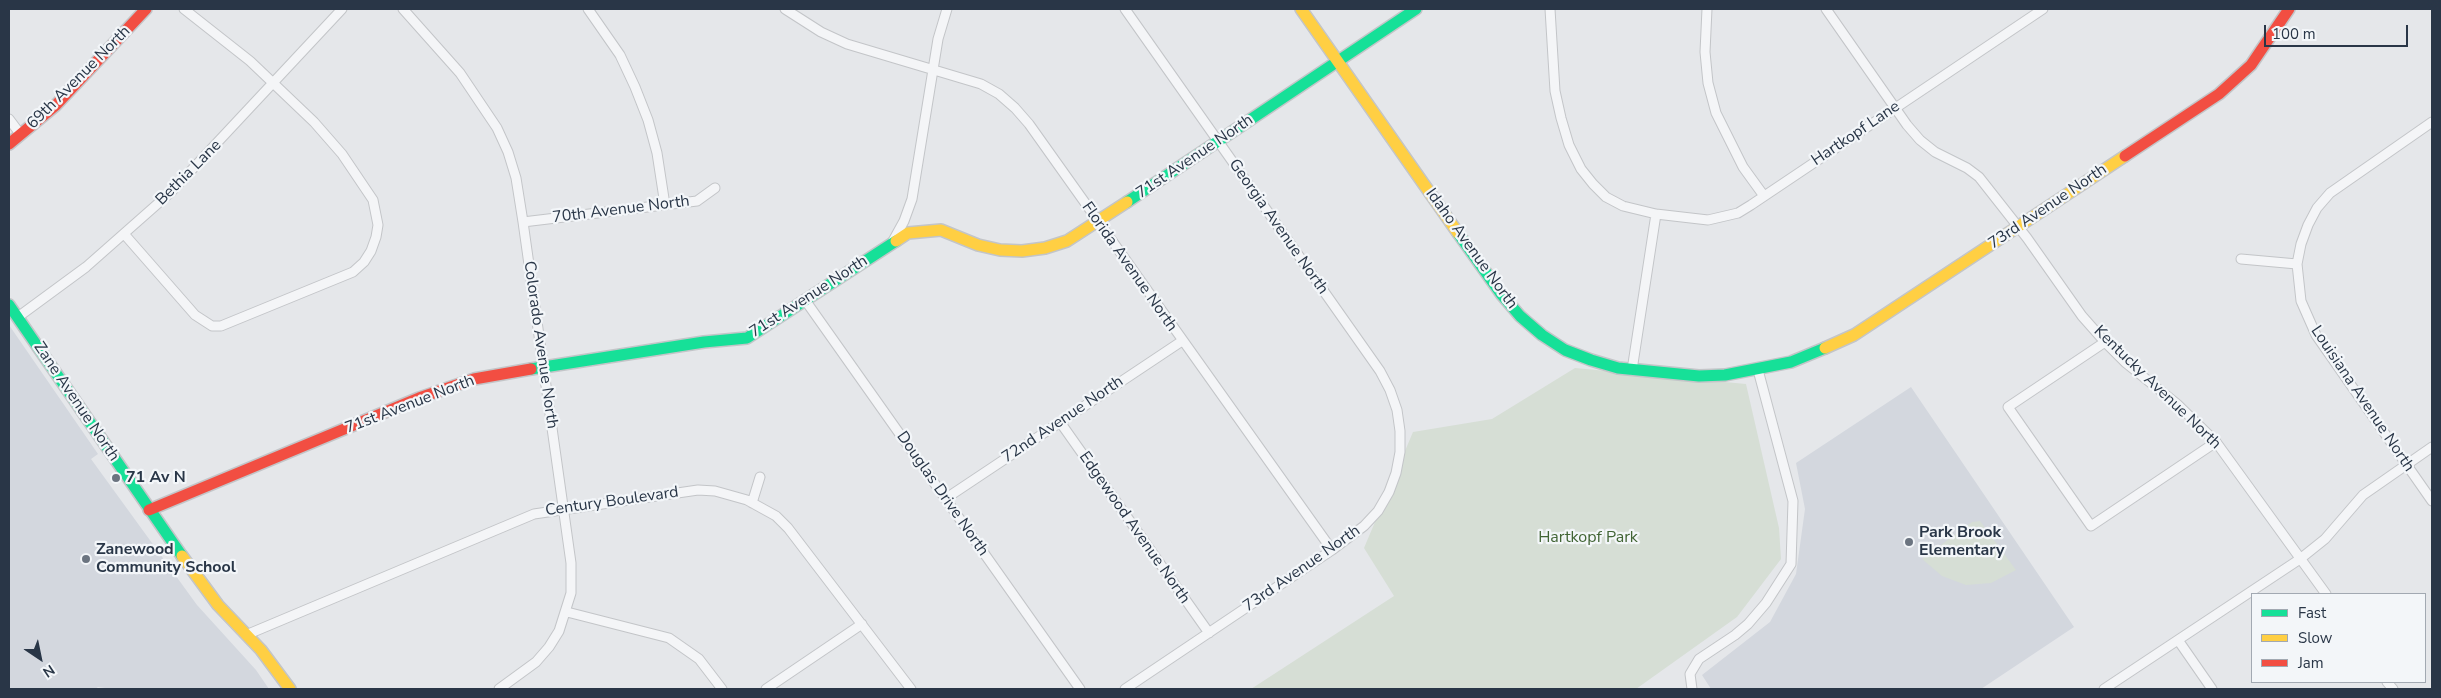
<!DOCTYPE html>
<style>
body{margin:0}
#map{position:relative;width:2441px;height:698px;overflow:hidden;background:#e5e7ea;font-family:"Nunito Sans",sans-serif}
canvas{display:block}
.frame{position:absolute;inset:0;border:10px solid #293647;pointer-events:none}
.legend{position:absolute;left:2251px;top:593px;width:175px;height:90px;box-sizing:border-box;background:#f3f6f9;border:1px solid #a2a9b2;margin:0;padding:6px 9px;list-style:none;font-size:15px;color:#293647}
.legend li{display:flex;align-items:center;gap:10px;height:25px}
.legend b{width:25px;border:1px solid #a2a9b2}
.north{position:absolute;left:15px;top:633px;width:50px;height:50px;-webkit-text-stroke:4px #f3f6f9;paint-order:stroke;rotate:146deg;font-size:14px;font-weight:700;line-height:20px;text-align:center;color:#293647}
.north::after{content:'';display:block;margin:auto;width:18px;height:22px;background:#293647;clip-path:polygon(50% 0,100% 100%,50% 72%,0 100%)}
.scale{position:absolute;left:2264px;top:25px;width:144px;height:22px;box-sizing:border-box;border:2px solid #293647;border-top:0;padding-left:6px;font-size:15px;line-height:18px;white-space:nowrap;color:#293647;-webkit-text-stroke:4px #f3f6f9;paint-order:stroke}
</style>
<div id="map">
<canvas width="2441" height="698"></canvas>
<div class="frame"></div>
<ul class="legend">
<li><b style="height:6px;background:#16e098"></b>Fast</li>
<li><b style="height:6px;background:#ffcf43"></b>Slow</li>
<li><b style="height:6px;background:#f24e42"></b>Jam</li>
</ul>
<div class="north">N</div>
<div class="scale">100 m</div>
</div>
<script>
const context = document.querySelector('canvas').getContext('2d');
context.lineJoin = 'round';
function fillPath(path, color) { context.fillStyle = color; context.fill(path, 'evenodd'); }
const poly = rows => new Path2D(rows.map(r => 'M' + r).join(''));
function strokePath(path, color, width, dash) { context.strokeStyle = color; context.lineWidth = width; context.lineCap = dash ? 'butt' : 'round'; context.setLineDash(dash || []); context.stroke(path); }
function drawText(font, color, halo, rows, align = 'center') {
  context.font = font + ' "Nunito Sans",sans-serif'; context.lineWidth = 4.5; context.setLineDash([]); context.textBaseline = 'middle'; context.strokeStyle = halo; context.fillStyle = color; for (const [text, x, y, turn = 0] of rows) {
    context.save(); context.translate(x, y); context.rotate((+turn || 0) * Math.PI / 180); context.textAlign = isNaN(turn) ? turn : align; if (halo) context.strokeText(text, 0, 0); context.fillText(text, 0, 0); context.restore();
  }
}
fillPath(poly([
 [9,325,98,454,91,459,197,605,256,670,269,689,112,689,98,687,95,689,9,689],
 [1911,387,2074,627,1981,689,1711,689,1702,675,1770,622,1796,574,1805,509,1796,463]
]), '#d3d7de');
fillPath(poly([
 [1575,368,1746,384,1779,528,1781,559,1737,617,1636,689,1251,689,1394,596,1364,548,1413,432,1492,419],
 [1980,521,2016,570,1991,583,1966,585,1942,576,1922,559,1972,522]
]), '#d6ded5');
const street = poly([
 [403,9,460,73,497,128,508,152,516,178,523,222,571,563,571,593,559,631,549,647,536,662,499,689],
 [588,9,620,55,635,87,648,120,657,153,665,205],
 [785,9,821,32,847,44,981,84,999,94,1015,108,1029,124,1332,550],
 [1550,9,1555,91,1561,118,1569,145,1581,169,1593,184,1606,197,1623,206,1656,214,1708,220,1738,213,1751,205,2043,9],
 [1707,9,1705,52,1708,83,1716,113,1743,167,1764,196],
 [1826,9,1907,125,1920,140,1935,152,1967,168,1979,177,2027,238,2082,316,2105,342,2126,363,2177,404,2216,442,2326,594],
 [9,119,21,135],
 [2432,122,2330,193,2317,208,2308,225,2301,244,2297,264,2301,301,2316,335,2432,501],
 [523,222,697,201,715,188],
 [125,235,195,315,212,326,221,326,353,272,364,262,371,251,376,237,378,225,373,200,342,154,314,122,250,61,184,9],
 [893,241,904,221,912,199,938,39,947,9],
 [2241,259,2297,264],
 [805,300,1080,689],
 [18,317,86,267,171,192,342,9],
 [2105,342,2008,407,2091,526,2216,442],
 [1632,370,1656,214],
 [1060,422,1209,633],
 [945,499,1182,341],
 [752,503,760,477],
 [567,612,669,638,699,659,722,689],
 [246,635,534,514,698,490,715,491,747,500,776,516,788,528,911,689],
 [2178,640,2212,689],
 [2387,682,2393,689],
 [766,689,862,624],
 [1125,689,1332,550,1364,526,1378,511,1389,492,1396,473,1400,452,1400,431,1397,410,1390,390,1380,371,1125,9],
 [1692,689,1690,674,1699,659,1735,635,1748,624,1766,603,1791,564,1793,501,1758,370],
 [2104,689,2300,559,2325,539,2363,495,2432,447]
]);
const fast = poly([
 [1127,202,1416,9],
 [1458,233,1502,295,1520,316,1542,335,1565,350,1591,360,1618,368,1699,376,1725,375,1791,362,1825,348],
 [9,305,182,556],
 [531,369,704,342,747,338,896,241]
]);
const slow = poly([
 [1301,9,1458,233],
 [896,241,908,233,941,230,978,245,1000,250,1022,251,1045,248,1067,241,1127,202],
 [1825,348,1854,335,2125,156],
 [182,556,218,605,261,650,290,689]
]);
const jam = poly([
 [9,144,56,105,146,9],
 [2125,156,2219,94,2251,65,2289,9],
 [149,510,419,398,474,379,531,369]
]);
strokePath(street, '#c3c5c8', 11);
strokePath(fast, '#c3c5c8', 14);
strokePath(slow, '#c3c5c8', 14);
strokePath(jam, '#c3c5c8', 14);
strokePath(street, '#f4f5f7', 9);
strokePath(fast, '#16e098', 11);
strokePath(slow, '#ffcf43', 11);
strokePath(jam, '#f24e42', 11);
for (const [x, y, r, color] of [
 [116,478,5,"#6b7480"],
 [1909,542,5,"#6b7480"],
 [86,559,5,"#6b7480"]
]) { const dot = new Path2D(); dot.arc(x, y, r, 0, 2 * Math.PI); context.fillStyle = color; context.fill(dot); strokePath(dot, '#f3f6f9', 2); }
drawText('16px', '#293647', '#f3f6f9', [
 ["69th Avenue North",79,78,-45],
 ["Hartkopf Lane",1856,134,-34],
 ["71st Avenue North",1195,157,-34],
 ["Bethia Lane",189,173,-45],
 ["73rd Avenue North",2048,207,-34],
 ["70th Avenue North",621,210,-7],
 ["Georgia Avenue North",1278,227,55],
 ["Idaho Avenue North",1471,249,54],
 ["Florida Avenue North",1129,267,55],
 ["71st Avenue North",809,297,-33],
 ["Colorado Avenue North",540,345,82],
 ["Kentucky Avenue North",2157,388,44],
 ["Louisiana Avenue North",2362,399,56],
 ["Zane Avenue North",76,402,56],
 ["71st Avenue North",410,405,-21],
 ["72nd Avenue North",1063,420,-34],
 ["Douglas Drive North",942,494,55],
 ["Century Boulevard",612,502,-8],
 ["Edgewood Avenue North",1134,528,55],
 ["73rd Avenue North",1302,569,-35]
]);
drawText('bold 16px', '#293647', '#f3f6f9', [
 ["71 Av N",126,478],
 ["Park Brook",1919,533],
 ["Elementary",1919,551],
 ["Zanewood",96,550],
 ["Community School",96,568]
], 'left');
drawText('16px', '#416434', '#f3f6f9', [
 ["Hartkopf Park",1588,538]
]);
</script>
